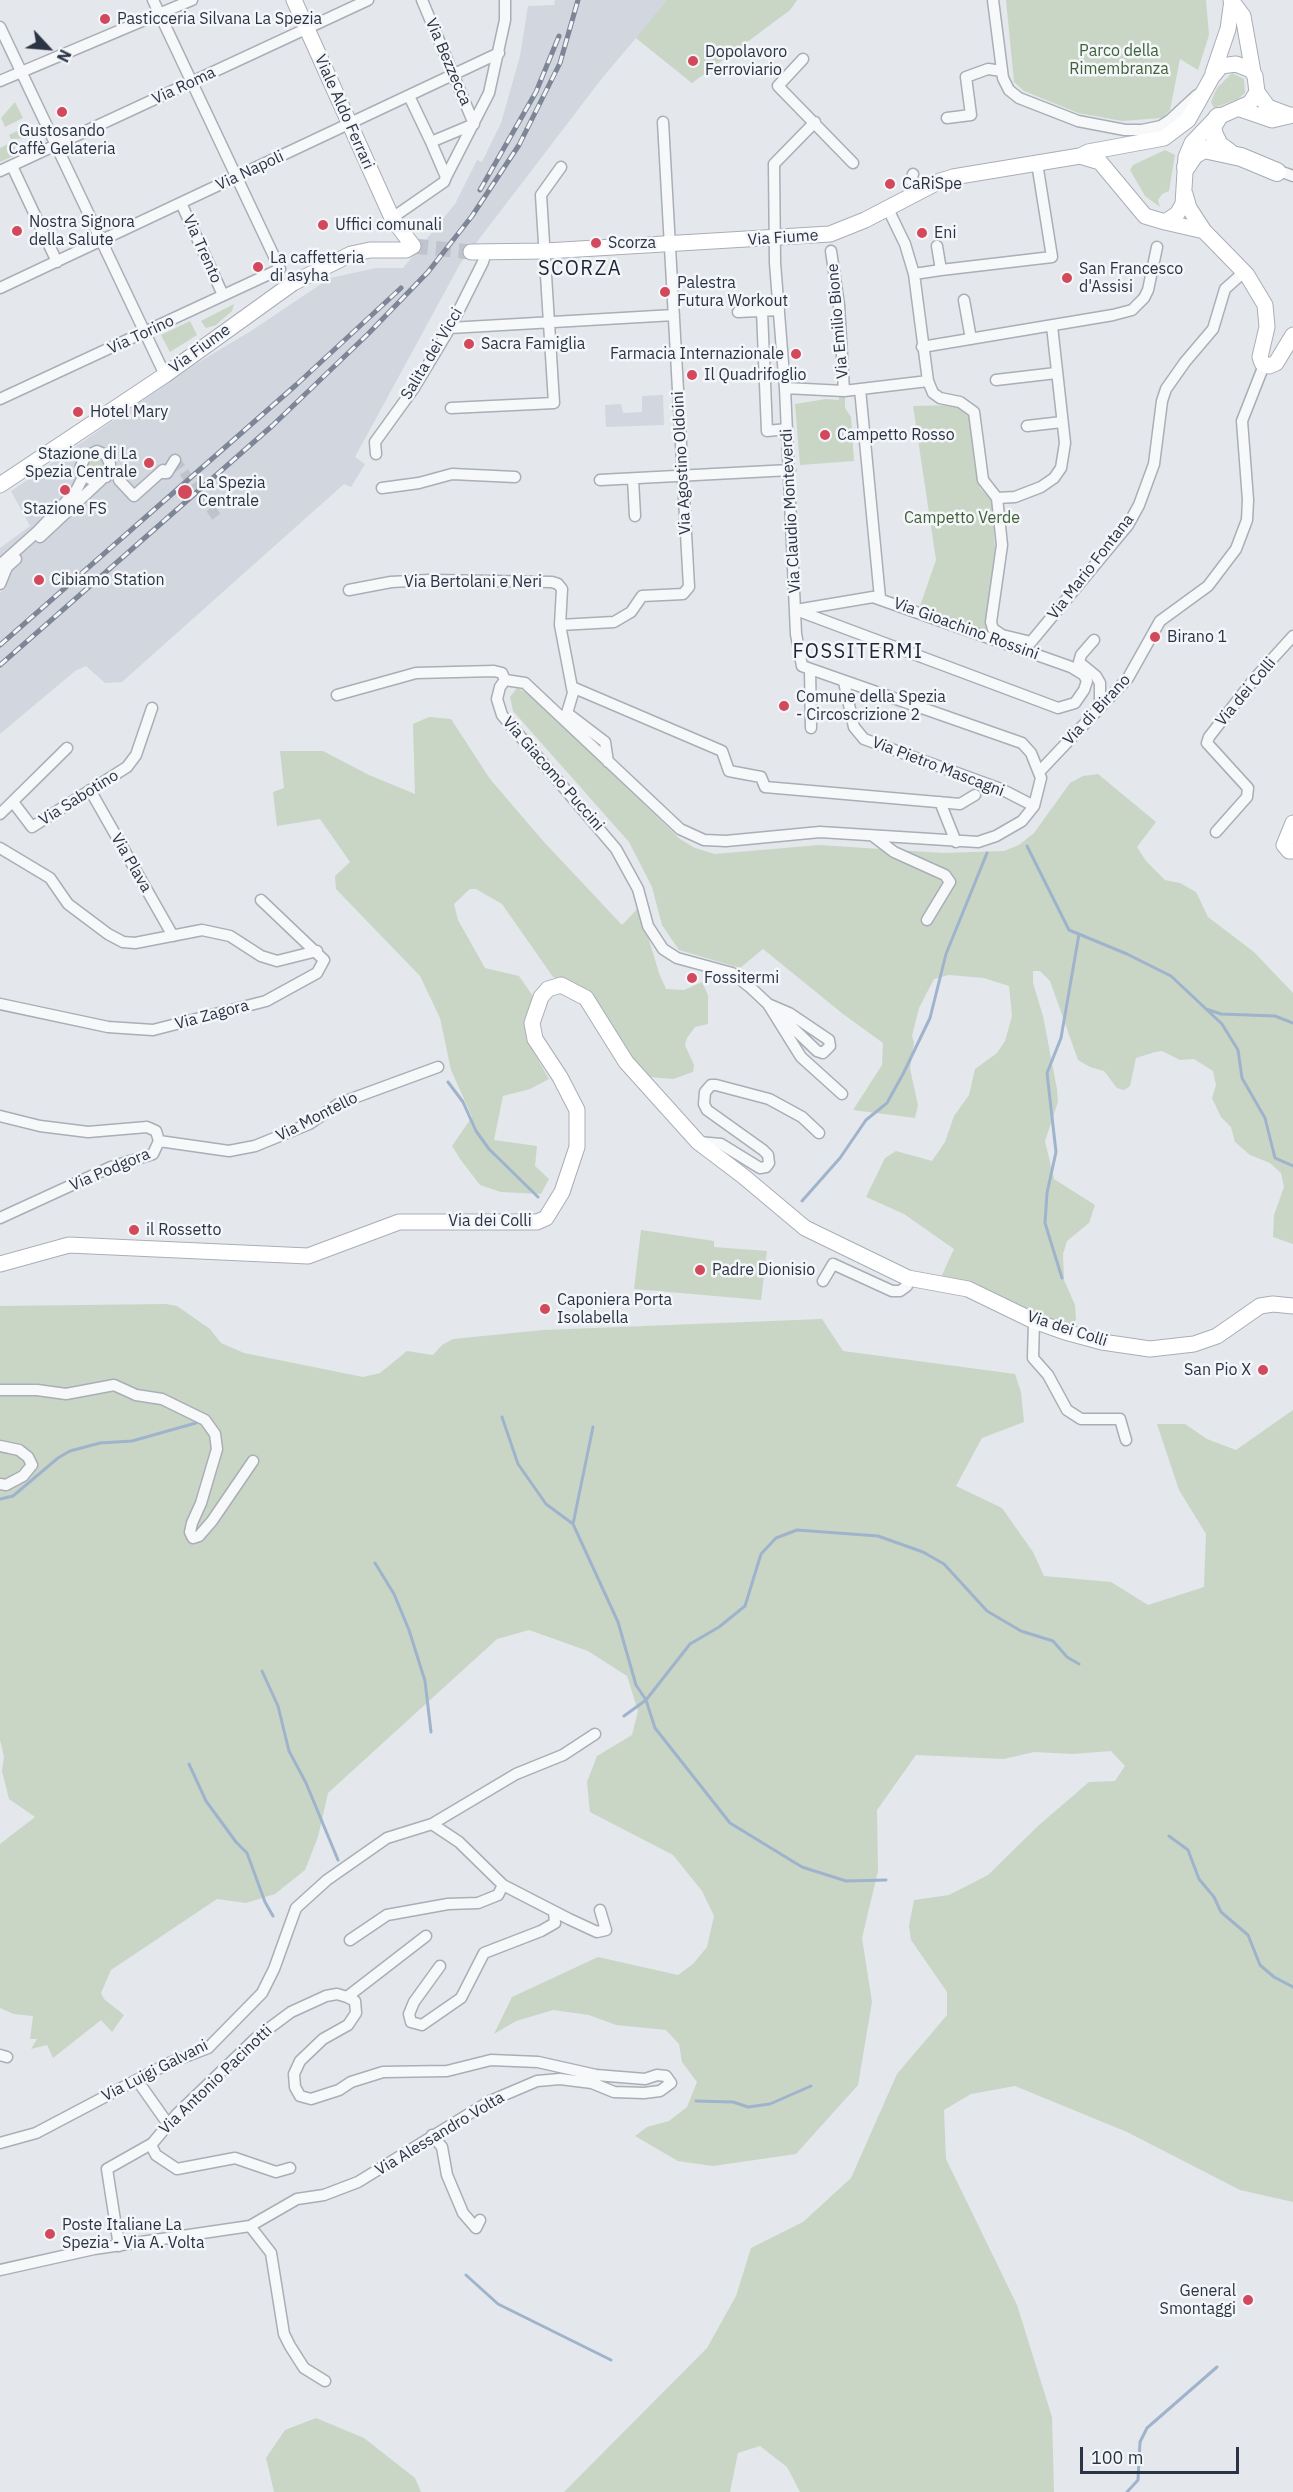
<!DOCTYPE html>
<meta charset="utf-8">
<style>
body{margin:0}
#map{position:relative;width:1293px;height:2492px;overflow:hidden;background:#e4e7ec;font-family:"IBM Plex Sans",sans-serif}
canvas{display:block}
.north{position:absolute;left:18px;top:18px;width:60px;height:60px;-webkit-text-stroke:4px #f4f6f9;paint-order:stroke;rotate:116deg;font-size:16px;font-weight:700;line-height:24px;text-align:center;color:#2b3445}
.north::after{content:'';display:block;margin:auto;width:21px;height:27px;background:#2b3445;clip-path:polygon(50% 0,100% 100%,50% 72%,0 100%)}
.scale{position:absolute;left:1080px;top:2447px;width:159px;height:27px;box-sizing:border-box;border:3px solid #2b3445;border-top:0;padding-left:8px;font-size:18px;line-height:21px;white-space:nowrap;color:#2b3445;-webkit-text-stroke:4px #f4f6f9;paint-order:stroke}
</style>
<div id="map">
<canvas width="1293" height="2492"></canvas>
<div class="north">N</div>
<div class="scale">100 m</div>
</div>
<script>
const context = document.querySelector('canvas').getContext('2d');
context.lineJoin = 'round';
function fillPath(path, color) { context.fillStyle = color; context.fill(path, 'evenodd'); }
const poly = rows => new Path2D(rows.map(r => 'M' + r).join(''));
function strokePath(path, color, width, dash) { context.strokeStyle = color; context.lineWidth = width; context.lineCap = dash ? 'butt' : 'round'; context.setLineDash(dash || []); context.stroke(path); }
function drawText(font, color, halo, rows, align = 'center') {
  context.font = font + ' "IBM Plex Sans",sans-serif'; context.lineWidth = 5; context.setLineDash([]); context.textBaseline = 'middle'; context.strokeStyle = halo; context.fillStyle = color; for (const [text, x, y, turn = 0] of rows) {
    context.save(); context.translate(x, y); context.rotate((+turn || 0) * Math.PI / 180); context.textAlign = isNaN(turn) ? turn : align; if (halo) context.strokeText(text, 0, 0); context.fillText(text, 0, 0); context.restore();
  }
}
fillPath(poly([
 [555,0,797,0,790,10,692,83,636,38,603,77,460,264,355,457,365,464,351,487,344,484,122,682,105,683,86,666,75,671,0,734,0,593,6,588,0,580,0,548,30,526,11,491,194,365,251,331,330,278,376,268,403,268,455,204,477,160,482,162,501,123,520,56,528,6,554,5],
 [663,395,664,425,606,427,605,405,621,404,623,413,642,412,642,396]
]), '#d2d6de');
fillPath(poly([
 [667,0,797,0,790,10,692,83,636,38],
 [1006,0,1206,0,1209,35,1198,70,1180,59,1170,110,1162,118,1122,121,1078,113,1024,91,1014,82],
 [1232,73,1244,79,1245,93,1238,99,1214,108,1211,102,1217,88],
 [15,102,23,118,5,127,1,118],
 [27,126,33,138,11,139,9,135],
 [10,143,28,145,29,149,0,162,0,148],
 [1165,150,1175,155,1169,191,1162,194,1158,200,1160,207,1145,196,1130,170,1133,165],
 [234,304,232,311,216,325,206,328,203,324,201,321],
 [190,321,197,335,170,352,161,335],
 [839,393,845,393,845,408,851,417,854,461,800,465,795,404,826,399,839,400],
 [954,405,970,411,977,476,980,488,992,501,995,548,986,630,920,606,936,560,913,406],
 '87 466a9 9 0 1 1 18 0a9 9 0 1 1-18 0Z',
 [517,688,533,696,680,839,695,848,715,854,819,845,943,853,1004,851,1019,845,1034,833,1070,783,1083,776,1098,774,1156,822,1137,847,1146,861,1165,880,1180,883,1196,892,1208,917,1254,952,1293,993,1293,1244,1273,1237,1274,1215,1284,1187,1281,1173,1270,1163,1250,1155,1235,1142,1231,1127,1221,1117,1212,1098,1216,1085,1213,1071,1194,1059,1180,1060,1162,1051,1155,1052,1136,1058,1130,1086,1124,1090,1117,1088,1104,1071,1090,1067,1078,1060,1050,981,1040,971,1033,971,1033,983,1043,1016,1057,1089,1058,1102,1045,1141,1054,1179,1095,1205,1089,1223,1067,1241,1063,1254,1064,1280,1075,1305,1076,1319,1072,1327,941,1277,954,1249,904,1214,866,1197,885,1158,896,1151,932,1161,945,1142,954,1116,969,1095,975,1069,997,1053,1005,1041,1012,1016,1009,986,984,978,949,975,934,979,919,1008,912,1036,914,1042,910,1069,918,1105,915,1118,853,1110,882,1065,883,1043,843,1014,763,949,740,968,679,950,662,925,652,887,629,842,513,711,510,697],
 [429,717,451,719,490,779,544,842,622,925,639,907,659,973,666,989,684,990,702,982,708,995,708,1024,695,1027,687,1038,685,1045,694,1065,693,1072,673,1079,650,1077,567,982,553,977,502,904,476,889,470,889,454,904,458,920,485,968,519,976,535,999,527,1030,529,1044,549,1079,530,1089,503,1096,494,1140,537,1146,535,1166,549,1179,541,1194,501,1192,480,1185,460,1159,452,1146,472,1117,451,1070,440,1018,420,976,336,889,335,876,350,862,320,819,277,826,273,792,284,788,280,751,323,751,369,775,415,794,413,724],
 [641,1230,714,1241,714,1247,767,1251,761,1300,634,1289],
 [166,1304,177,1306,210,1329,221,1343,244,1353,363,1377,380,1373,407,1351,433,1355,442,1345,453,1339,543,1330,822,1319,843,1351,1015,1374,1021,1392,1024,1422,982,1438,956,1486,1002,1508,1033,1552,1044,1576,1111,1582,1148,1605,1204,1587,1206,1534,1179,1490,1157,1424,1185,1424,1207,1439,1236,1450,1293,1410,1293,2202,1240,2190,1127,2132,1015,2086,971,2094,944,2110,946,2159,1017,2305,1052,2417,1054,2492,800,2492,787,2467,760,2446,738,2453,730,2492,564,2492,707,2348,736,2296,751,2248,803,2222,851,2178,897,2074,947,2015,947,1992,911,1940,909,1926,914,1900,949,1895,988,1875,1039,1825,1089,1782,1115,1781,1125,1766,1111,1751,1073,1754,1034,1752,1004,1759,916,1755,877,1810,878,1871,862,1938,872,2002,858,2085,796,2154,713,2166,678,2161,635,2136,647,2127,669,2121,687,2107,697,2082,682,2062,679,2044,666,2030,616,2025,589,2015,553,2010,516,2021,494,2034,512,1997,598,1957,678,1975,693,1964,707,1947,714,1916,702,1891,673,1855,590,1812,587,1782,597,1756,632,1735,638,1711,627,1676,588,1651,529,1630,497,1639,328,1793,318,1837,305,1870,275,1894,246,1903,217,1899,111,1970,101,1993,104,1999,124,2015,112,2032,101,2020,53,2058,47,2045,31,2049,37,2039,30,2039,33,2016,14,2014,0,2008,0,1844,35,1817,9,1799,2,1771,4,1757,0,1740,0,1306],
 [316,2418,364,2438,415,2478,421,2492,274,2492,266,2458,285,2430]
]), '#c9d6c5');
strokePath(poly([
 [1027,846,1069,930,1127,954,1171,976,1222,1024,1238,1050,1242,1078,1265,1118,1275,1158,1293,1166],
 [1206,1009,1221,1014,1275,1016,1293,1023],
 [448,1082,463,1102,476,1131,489,1149,538,1197],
 [802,1201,840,1158,866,1120,887,1103,903,1074,930,1018,946,954,987,853],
 [1062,1278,1045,1223,1047,1193,1056,1152,1047,1073,1061,1038,1079,934],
 [502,1417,518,1464,546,1504,573,1524,618,1622,636,1685,646,1700,655,1728,730,1823,802,1867,846,1881,886,1880],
 [0,1499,13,1496,58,1458,70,1451,100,1443,132,1441,196,1423],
 [573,1524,593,1427],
 [375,1563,394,1594,409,1630,425,1681,431,1732],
 [262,1671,278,1706,289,1751,306,1783,338,1860],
 [624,1716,646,1700,690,1644,719,1627,745,1606,761,1554,776,1538,797,1530,878,1536,923,1552,944,1564,987,1611,1021,1631,1053,1641,1067,1657,1079,1664],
 [189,1764,206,1801,236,1842,247,1853,265,1902,273,1916],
 [1169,1836,1188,1850,1199,1879,1214,1897,1221,1912,1248,1935,1260,1965,1274,1977,1293,1987],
 [696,2101,733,2102,748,2107,770,2104,811,2086],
 [466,2275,498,2304,611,2360],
 [1127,2492,1138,2480,1140,2442,1147,2428,1217,2367]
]), '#9fb4cc', 3);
strokePath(poly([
 [175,460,219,520]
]), '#bfc3cb', 10, [10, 5]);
strokePath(poly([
 [413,246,471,252]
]), '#bfc3cb', 15, [15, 8]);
const street = poly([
 [422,0,474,124],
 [993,0,1003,78,1009,90,1019,98,1078,121,1125,130,1142,130,1161,126,1170,120,1197,95],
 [0,27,165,375],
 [803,59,778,86,853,163],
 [0,81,192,0],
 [409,96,431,142,474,124],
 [947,118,971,115,966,77,988,69,1002,71],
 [815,122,774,164,775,263,785,388,796,634,802,666,1022,743,1031,753,1041,778,1034,806,1022,821,996,836,978,842,820,832,726,841,704,840,680,829,525,683,505,680,500,687,497,699,502,715,616,849,638,889,648,926,663,949,677,958,732,973,751,988,768,1004,801,1057,842,1094],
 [431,142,446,177],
 [12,166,57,262],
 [0,171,368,0],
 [1285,173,1293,176],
 [911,181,913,174],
 [181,203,223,295],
 [888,209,905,244,914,274,941,270,937,246],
 [392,218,444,182,446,177,489,93,505,20,505,0],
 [831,251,839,305,844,391],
 [941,270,1052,257,1037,163],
 [914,274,928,381,933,393,940,398,960,402,974,412,983,480,997,498],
 [0,288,499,53],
 [964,300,971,339],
 [762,311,767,431,787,429],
 [738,312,779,310],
 [450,328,674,315],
 [922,347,1113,315,1132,310,1144,298,1148,290,1157,247],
 [996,380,1056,373],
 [785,388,844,391,928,381],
 [860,389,880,598],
 [0,399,280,269,153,0],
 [451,408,554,403,541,195,561,167],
 [1027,426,1062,422],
 [376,454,375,442,414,388,450,328,483,262,486,252],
 [161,473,167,473,175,460],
 [633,479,635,516],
 [119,480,134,496,163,470],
 [600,480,790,470],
 [382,488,419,483,452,474,515,477],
 [997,498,1002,545,991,622,993,629,1002,635,1031,642,1128,525,1139,505,1154,464,1162,401,1166,389,1185,362,1213,329,1225,289,1244,272],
 [997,498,1015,497,1041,487,1054,478,1061,468,1065,443,1052,326],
 [40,537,101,480],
 [0,565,38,531,76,491,84,475,81,466,85,457,97,451,106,455,110,464,106,477,92,480,84,475],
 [0,584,7,567,16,559],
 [349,590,391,582,429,580,552,582,558,584,562,589,560,625,573,693,567,713,605,742,608,762],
 [873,597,1071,667,1084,675,1087,681,1084,690,1075,703,1058,708,796,610,873,597],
 [560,625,614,622,631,612,642,596,683,594,689,587,663,122],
 [1094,640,1081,655,1079,662,1096,676,1100,683,1100,707],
 [810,669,811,728],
 [844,682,854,727,864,739,1001,789,1034,806],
 [572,687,722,751,729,771,761,777,765,787,960,804,975,795],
 [337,695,416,673,494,671,502,673,505,680],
 [1040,771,1128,678,1160,621,1208,586,1236,549,1247,520,1248,500,1242,421,1264,365],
 [90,790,173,936],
 [13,802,32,827,127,767,136,755,152,708],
 [940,802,956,842],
 [0,814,67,748],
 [1216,832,1247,797,1248,788,1207,743,1209,737,1255,678,1293,636],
 [873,836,894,852,945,875,950,882,927,920],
 [0,848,50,878,68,904,108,934,123,942,135,943,202,930,230,936,261,956,277,961,317,951],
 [0,1004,108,1027,153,1030,266,1001,317,973,324,960,261,900],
 [768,1004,789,1013,829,1040,830,1046,823,1053,817,1051,768,1004],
 [0,1116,40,1126,88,1132,147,1127,156,1131,159,1141,153,1154,111,1167,0,1218],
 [159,1141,229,1151,255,1146,309,1124,340,1103,438,1067],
 [698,1142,721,1144,760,1168,766,1167,769,1163,768,1155,763,1150,707,1110,704,1104,705,1092,711,1085,716,1085,769,1099,802,1117,819,1133],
 [823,1281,833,1264,892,1291,900,1291,907,1286,908,1278],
 [1034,1321,1033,1358,1048,1375,1067,1410,1081,1419,1120,1419,1126,1440],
 [0,1390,37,1390,66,1394,114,1385,136,1395,162,1399,205,1420,215,1434,217,1449,201,1503,192,1523,190,1532,193,1538,199,1536,212,1521,253,1461],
 [0,1446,19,1450,28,1457,32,1465,23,1476,6,1485,0,1484],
 [432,1824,459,1842,503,1885,569,1919,597,1932,606,1930,600,1910],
 [350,1940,387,1915,448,1904,478,1903,498,1895,503,1885],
 [440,1966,414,2002,409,2014,411,2022,422,2025,461,1998,484,1953,541,1931,555,1923,554,1912],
 [347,1997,426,1936],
 [0,2055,7,2057],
 [137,2080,168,2124],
 [432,2135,442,2147,447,2175,463,2213,476,2228,480,2220],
 [0,2143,36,2133,169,2063,208,2048,262,1993,274,1969,296,1908,327,1880,387,1838,432,1824,516,1774,563,1755,595,1734],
 [250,2226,271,2253,284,2334,290,2346,304,2368,325,2381],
 [119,2246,107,2169,153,2143],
 [0,2270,94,2249,250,2226,297,2199,324,2195,358,2182,490,2101,537,2081,560,2079,592,2083,614,2092,644,2093,660,2091,671,2083,666,2076,657,2075,645,2079,596,2075,538,2062,491,2060,447,2071,383,2072,351,2082,339,2090,311,2099,300,2096,295,2087,294,2074,300,2061,323,2039,348,2025,356,2013,355,2001,347,1997,337,1994,326,1996,291,2012,256,2038,177,2114,151,2145,156,2155,177,2169,235,2158,276,2172,290,2168]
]);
const secondary = poly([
 [1231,0,1243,16,1253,72],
 [1213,73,1228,29,1232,0],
 [1257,92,1268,107,1289,115],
 [1240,109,1272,120,1293,115],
 [1185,194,1189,208,1204,231,1247,275,1265,305,1267,327,1260,357,1262,363,1269,366,1276,363,1293,335],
 [1165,222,1204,231],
 [471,252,546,251,830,234,865,220,940,181,953,177,1080,156,1088,152,1164,138,1188,120,1212,77,1221,66,1236,64,1251,70,1255,76,1257,92,1250,103,1216,118,1192,143,1186,157,1183,204,1177,214,1165,222,1145,216,1100,162,1080,156],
 [0,485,165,375,293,283,351,254,370,250,406,250,413,246,392,218,294,0],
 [1293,823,1284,845,1289,851,1293,851],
 [0,1264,69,1245,308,1256,399,1222,537,1222,546,1218,562,1192,577,1147,577,1110,560,1077,535,1039,532,1023,541,997,548,989,561,985,586,998,626,1062,698,1142,743,1176,805,1228,908,1278,968,1289,1034,1321,1065,1332,1102,1342,1150,1349,1194,1344,1217,1336,1260,1306,1273,1304,1293,1306]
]);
const primary = poly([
 [1218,117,1212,127,1214,135,1219,145,1231,154],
 [1186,167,1194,155,1204,149,1241,157,1277,172]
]);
strokePath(street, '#a9aeb7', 13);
strokePath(secondary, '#a9aeb7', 17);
strokePath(primary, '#a3abb8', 20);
strokePath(street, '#f7f8fa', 10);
strokePath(secondary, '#fff', 15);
strokePath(primary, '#fff', 18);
const rail = poly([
 [480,190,536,92,559,36],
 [0,645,296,385,401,288],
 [0,665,272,426,368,334,428,272,472,216,519,145,560,63,578,0]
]);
strokePath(rail, '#7d8696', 5);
strokePath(rail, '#f4f6f9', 3, [9]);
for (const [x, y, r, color] of [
 [105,19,6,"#d1495b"],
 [693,61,6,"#d1495b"],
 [62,112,6,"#d1495b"],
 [890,184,6,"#d1495b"],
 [323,225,6,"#d1495b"],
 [17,231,6,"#d1495b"],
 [922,233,6,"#d1495b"],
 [596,243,6,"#d1495b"],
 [258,267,6,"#d1495b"],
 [1067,278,6,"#d1495b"],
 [665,292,6,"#d1495b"],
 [469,344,6,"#d1495b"],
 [796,354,6,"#d1495b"],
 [692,375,6,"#d1495b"],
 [78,412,6,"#d1495b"],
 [825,435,6,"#d1495b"],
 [149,463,6,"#d1495b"],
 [65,490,6,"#d1495b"],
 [185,492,8,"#d1495b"],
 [39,580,6,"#d1495b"],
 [1155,637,6,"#d1495b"],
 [784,706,6,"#d1495b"],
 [692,978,6,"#d1495b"],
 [134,1230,6,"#d1495b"],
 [700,1270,6,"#d1495b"],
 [545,1309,6,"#d1495b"],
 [1263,1370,6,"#d1495b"],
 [50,2234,6,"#d1495b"],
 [1248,2300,6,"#d1495b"]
]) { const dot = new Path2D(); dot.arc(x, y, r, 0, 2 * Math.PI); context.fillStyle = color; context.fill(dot); strokePath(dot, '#f4f6f9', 2); }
drawText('16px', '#2b3445', '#f4f6f9', [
 ["Pasticceria Silvana La Spezia",117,19],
 ["Dopolavoro",705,52],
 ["Ferroviario",705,70],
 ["Gustosando",62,131,"center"],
 ["Caffè Gelateria",62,149,"center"],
 ["CaRiSpe",902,184],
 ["Nostra Signora",29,222],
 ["della Salute",29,240],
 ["Uffici comunali",335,225],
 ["Eni",934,233],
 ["Scorza",608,243],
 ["La caffetteria",270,258],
 ["di asyha",270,276],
 ["San Francesco",1079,269],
 ["d'Assisi",1079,287],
 ["Palestra",677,283],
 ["Futura Workout",677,301],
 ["Sacra Famiglia",481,344],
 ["Farmacia Internazionale",784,354,"right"],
 ["Il Quadrifoglio",704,375],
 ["Hotel Mary",90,412],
 ["Campetto Rosso",837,435],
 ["Stazione di La",137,454,"right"],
 ["Spezia Centrale",137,472,"right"],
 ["La Spezia",198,483],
 ["Centrale",198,501],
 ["Stazione FS",65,509,"center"],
 ["Cibiamo Station",51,580],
 ["Birano 1",1167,637],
 ["Comune della Spezia",796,697],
 ["- Circoscrizione 2",796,715],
 ["Fossitermi",704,978],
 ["il Rossetto",146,1230],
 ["Padre Dionisio",712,1270],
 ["Caponiera Porta",557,1300],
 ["Isolabella",557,1318],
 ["San Pio X",1251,1370,"right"],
 ["Poste Italiane La",62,2225],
 ["Spezia - Via A. Volta",62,2243],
 ["General",1236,2291,"right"],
 ["Smontaggi",1236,2309,"right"]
], 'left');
drawText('16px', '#3f6138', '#f4f6f9', [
 ["Parco della",1119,51],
 ["Rimembranza",1119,69],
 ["Campetto Verde",962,518]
]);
drawText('16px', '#2b3445', '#f4f6f9', [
 ["Via Bezzecca",448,62,67],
 ["Via Roma",184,86,-25],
 ["Viale Aldo Ferrari",344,112,66],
 ["Via Napoli",250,171,-25],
 ["Via Fiume",783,238,-4],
 ["Via Trento",202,249,66],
 ["Via Emilio Bione",838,321,-95],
 ["Via Torino",141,335,-25],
 ["Via Fiume",200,349,-36],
 ["Salita dei Vicci",432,354,-59],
 ["Via Agostino Oldoini",682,463,-93],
 ["Via Claudio Monteverdi",791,511,-93],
 ["Via Mario Fontana",1091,567,-52],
 ["Via Bertolani e Neri",473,582],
 ["Via Gioachino Rossini",966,629,20],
 ["Via dei Colli",1246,692,-50],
 ["Via di Birano",1097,710,-47],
 ["Via Pietro Mascagni",938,767,21],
 ["Via Giacomo Puccini",553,774,49],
 ["Via Sabotino",79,798,-32],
 ["Via Plava",131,863,60],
 ["Via Zagora",212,1015,-15],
 ["Via Montello",317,1117,-27],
 ["Via Podgora",110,1170,-23],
 ["Via dei Colli",490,1221],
 ["Via dei Colli",1067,1329,18],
 ["Via Luigi Galvani",155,2071,-27],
 ["Via Antonio Pacinotti",216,2080,-44],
 ["Via Alessandro Volta",440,2134,-31]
]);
context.letterSpacing = '1.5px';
drawText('20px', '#1d2536', '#f4f6f9', [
 ["SCORZA",580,269],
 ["FOSSITERMI",858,652]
]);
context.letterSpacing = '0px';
</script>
